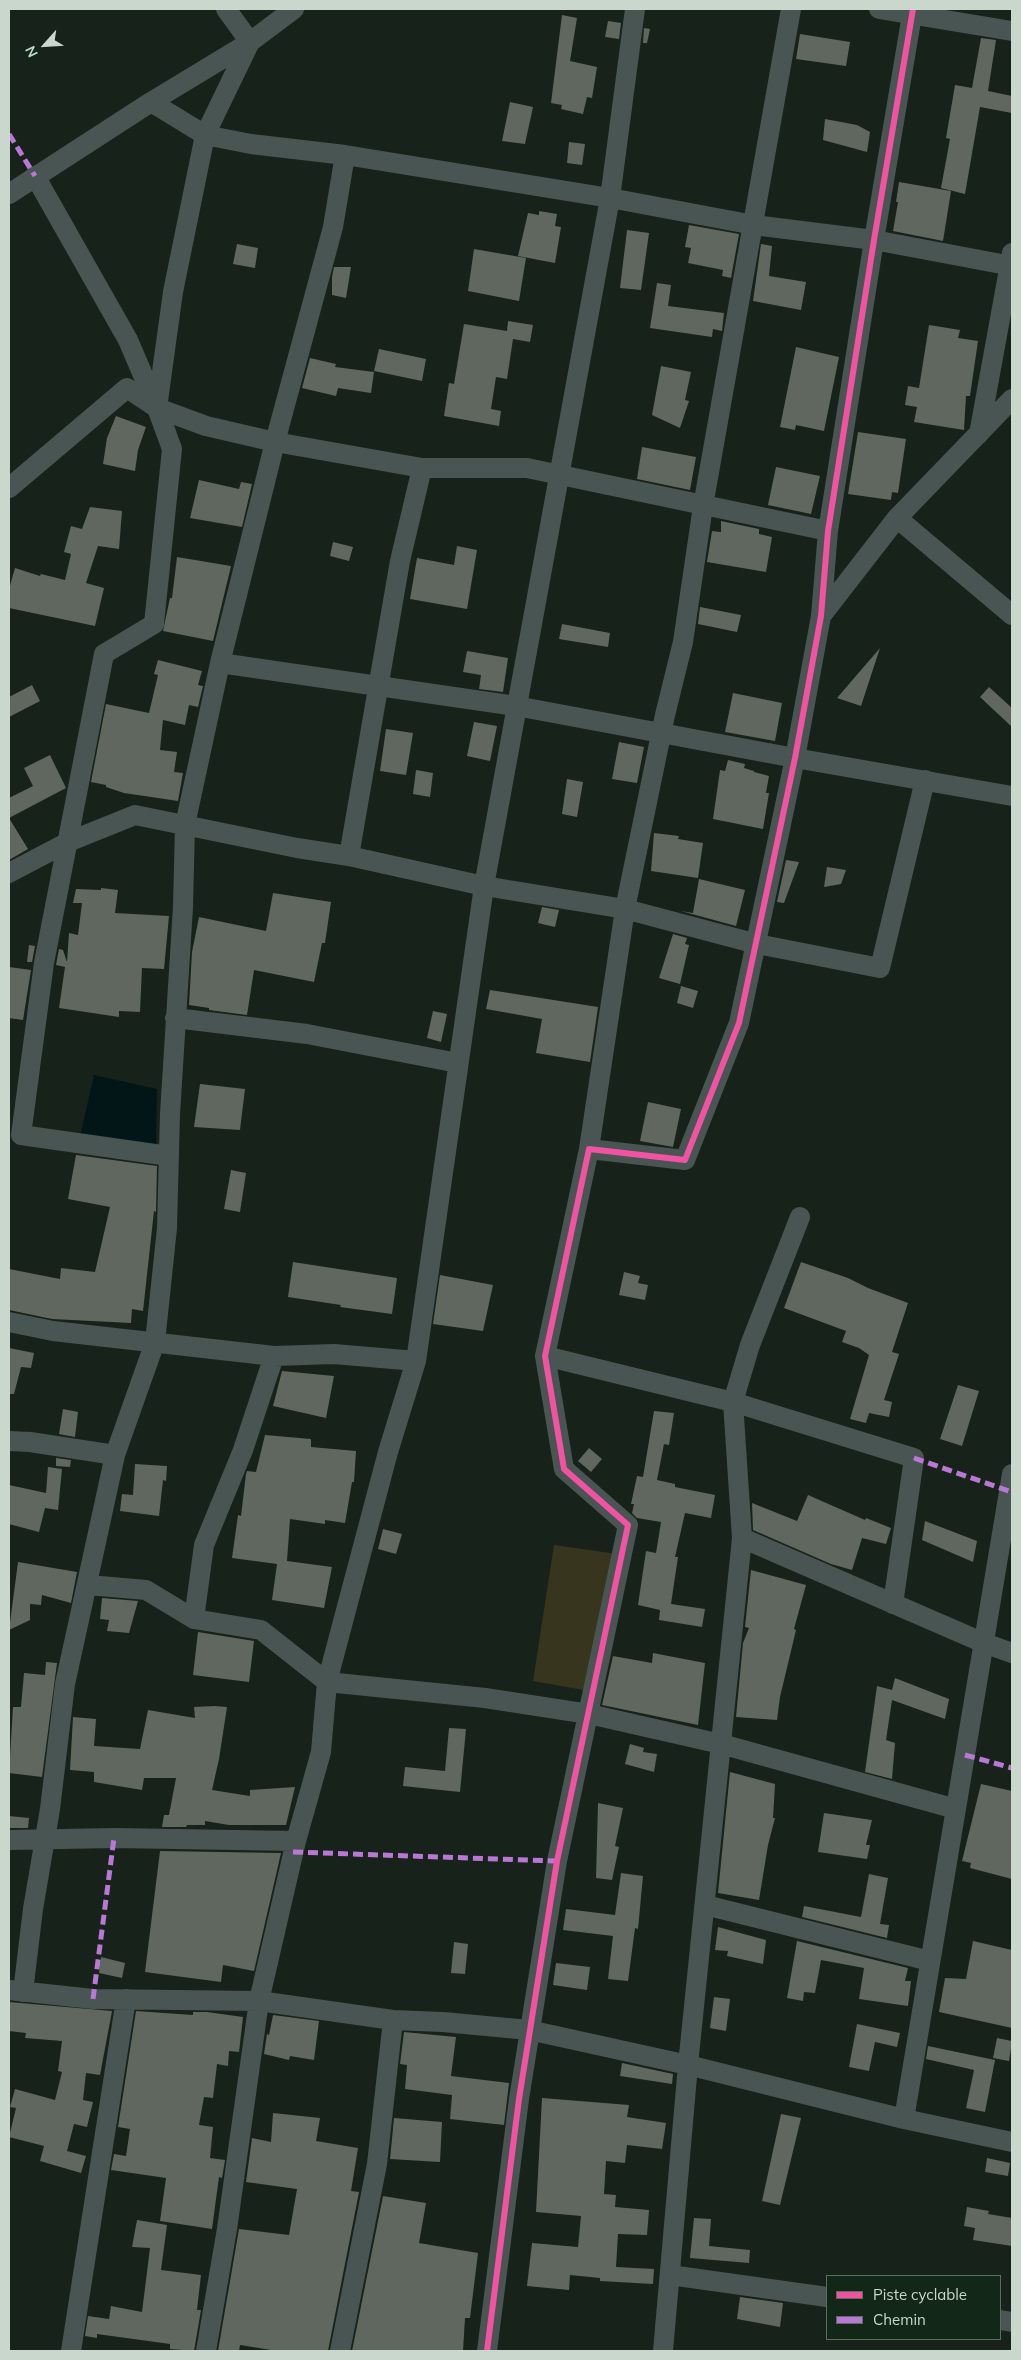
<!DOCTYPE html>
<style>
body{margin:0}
#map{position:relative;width:1021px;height:2360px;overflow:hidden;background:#17221a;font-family:Mulish,sans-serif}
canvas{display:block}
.frame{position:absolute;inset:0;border:10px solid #cad7cd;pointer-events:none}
.legend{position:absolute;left:826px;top:2275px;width:175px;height:65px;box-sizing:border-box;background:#122717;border:1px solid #5c6d60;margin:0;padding:6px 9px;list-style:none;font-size:15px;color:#cad7cd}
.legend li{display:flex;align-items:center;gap:10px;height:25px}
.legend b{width:25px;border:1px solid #5c6d60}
.north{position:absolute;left:20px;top:20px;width:50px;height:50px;-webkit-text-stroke:4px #122717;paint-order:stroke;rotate:244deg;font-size:14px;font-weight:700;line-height:20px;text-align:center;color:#cad7cd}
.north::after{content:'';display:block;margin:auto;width:18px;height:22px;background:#cad7cd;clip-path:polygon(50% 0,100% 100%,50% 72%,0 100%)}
</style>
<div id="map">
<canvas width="1021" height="2360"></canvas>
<div class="frame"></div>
<ul class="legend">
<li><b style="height:6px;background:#f153a3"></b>Piste cyclable</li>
<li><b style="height:6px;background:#ba77d6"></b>Chemin</li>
</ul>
<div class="north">N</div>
</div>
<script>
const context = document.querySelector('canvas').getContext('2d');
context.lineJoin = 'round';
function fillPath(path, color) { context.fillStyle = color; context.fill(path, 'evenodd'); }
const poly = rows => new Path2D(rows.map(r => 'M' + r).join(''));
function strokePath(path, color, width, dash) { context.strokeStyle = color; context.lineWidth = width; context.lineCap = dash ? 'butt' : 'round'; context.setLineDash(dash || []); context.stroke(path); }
fillPath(poly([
 [554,1545,617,1554,595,1692,533,1681]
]), '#38351e');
fillPath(poly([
 [94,1075,157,1089,156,1148,80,1137]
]), '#021618');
fillPath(poly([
 [562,15,577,18,570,61,597,67,592,98,587,97,583,114,561,109,562,105,551,103],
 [608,21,621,23,619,39,605,37],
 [644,28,650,29,647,43,643,43],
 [800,34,850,42,846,66,796,59],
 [981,38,996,40,988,91,1012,96,1012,113,980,107,965,194,941,188,950,139,946,138,955,85,972,88],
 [510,102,533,107,525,144,502,141],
 [825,119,857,125,870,132,867,152,823,140],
 [569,142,585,144,582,165,567,163],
 [899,182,951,191,943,241,893,231,898,202,896,202],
 [539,211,557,214,555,226,561,227,555,263,518,256,528,213,539,215],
 [689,225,739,234,731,278,722,276,723,270,688,263,691,248,685,247],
 [627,230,649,233,641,290,620,288],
 [237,244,258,248,255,268,233,264],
 [761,244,772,246,769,276,806,282,801,310,753,301],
 [474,249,526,258,519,301,468,291],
 [334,267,351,267,346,298,332,295,332,277],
 [657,283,671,285,668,306,724,313,722,331,713,329,712,337,650,328],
 [508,321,533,325,530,342,513,339,507,379,496,377,491,409,501,411,499,426,444,416,449,383,454,384,464,324,507,331],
 [929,325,960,330,958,338,978,341,970,396,966,396,964,430,914,422,917,407,905,405,908,386,919,388],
 [796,347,839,357,824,431,796,425,795,430,780,427],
 [379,349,426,359,422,381,374,371],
 [310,358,336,364,335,367,374,372,371,393,338,388,336,396,302,388],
 [661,366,691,372,685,400,689,401,680,428,652,415],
 [116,416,146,427,138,450,135,471,103,464,107,438],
 [858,432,906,439,898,493,892,492,891,500,848,494],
 [642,447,696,457,690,490,637,479],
 [776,467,820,476,811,514,768,505],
 [199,480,239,489,241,482,252,484,242,527,190,518],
 [90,507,122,511,119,549,98,546,86,583,104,588,95,626,9,608,9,589,15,568,40,576,41,574,65,580,71,554,64,552,71,526,82,529],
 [721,521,759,529,759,534,772,537,766,572,707,562,712,531,721,532],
 [333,542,353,547,349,561,330,556],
 [457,546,477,550,467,609,410,599,417,558,454,565],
 [177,557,231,566,213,641,163,631,170,598,172,598],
 [700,607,741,615,737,632,698,624],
 [562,624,610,633,608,647,559,639],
 [880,648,861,706,837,698],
 [467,651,508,658,503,692,479,689,481,675,463,672],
 [158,660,202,671,198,685,203,686,198,707,189,705,185,725,163,720,160,750,177,752,174,772,183,773,178,801,124,793,106,787,106,785,91,782,106,704,149,713,158,675,154,674],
 [32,685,40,701,9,717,9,697],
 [989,687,1012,708,1012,727,980,697],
 [733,693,782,703,775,741,725,732],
 [474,722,497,726,490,761,467,756],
 [386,729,413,733,406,775,380,771],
 [619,742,644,747,637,783,612,779],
 [50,755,66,788,9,818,28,849,9,860,9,798,33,786,24,768],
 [728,760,745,764,744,768,754,771,754,772,769,776,766,793,769,793,763,829,713,819,720,770,725,771],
 [416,770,433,773,430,797,413,794],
 [567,779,583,782,577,817,562,814],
 [654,833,679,836,678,839,703,843,698,878,651,871],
 [786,860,799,862,784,903,777,902],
 [827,867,846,870,841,884,824,887],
 [699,879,745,890,736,926,681,911,693,913],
 [101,888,118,890,115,913,169,916,164,969,142,968,140,1012,119,1011,119,1017,59,1008,65,967,56,965,59,949,63,950,67,962,69,933,78,935,82,903,73,903,76,889,101,890],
 [273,893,331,902,325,943,322,943,314,982,254,970,247,1015,209,1010,209,1008,189,1005,192,952,199,917,266,931],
 [542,907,559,910,555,927,538,923],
 [673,934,687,938,685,944,689,945,680,984,659,978],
 [29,945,35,946,32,962,27,962],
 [9,967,31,970,23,1020,9,1018],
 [681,986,698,991,693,1008,677,1003],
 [490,990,598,1007,590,1062,536,1053,542,1019,486,1009],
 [433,1011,447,1014,441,1042,427,1038],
 [200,1084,245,1089,240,1130,194,1127],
 [648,1102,681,1109,673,1147,640,1141],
 [76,1155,157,1166,156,1212,154,1211,143,1311,132,1309,131,1323,52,1319,9,1310,9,1269,60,1279,61,1268,95,1272,110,1207,68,1199],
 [231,1170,246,1173,240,1212,224,1209],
 [293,1262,397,1278,392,1314,340,1307,341,1305,288,1297],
 [801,1262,848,1278,868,1288,908,1303,892,1352,899,1354,884,1400,892,1402,889,1417,869,1413,866,1423,850,1419,869,1355,859,1348,842,1342,846,1331,784,1308],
 [624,1272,640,1276,638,1283,648,1285,645,1300,619,1295],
 [440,1275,493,1285,483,1331,433,1324],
 [9,1348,34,1353,31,1368,21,1367,14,1394,9,1394],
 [282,1371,334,1376,326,1418,273,1406],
 [958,1385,979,1391,962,1446,940,1439],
 [63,1409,78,1412,75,1437,59,1434],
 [654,1411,674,1413,669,1445,664,1444,657,1480,675,1484,675,1487,715,1495,711,1518,685,1513,675,1557,678,1557,671,1604,705,1609,702,1627,659,1620,660,1610,638,1605,646,1551,656,1553,661,1522,637,1518,632,1513,634,1504,631,1504,637,1476,643,1477],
 [265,1435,311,1439,311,1447,356,1451,354,1482,352,1482,345,1523,325,1520,325,1524,290,1519,287,1561,332,1567,324,1608,272,1600,277,1564,232,1558,238,1515,241,1516,246,1474,247,1471,256,1472],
 [589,1448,602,1459,591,1472,578,1461],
 [56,1458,71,1460,70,1467,56,1466],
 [135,1464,167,1466,166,1481,163,1480,159,1516,120,1511,122,1494,133,1495],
 [48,1467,62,1469,58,1510,45,1508,39,1532,9,1524,9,1485,46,1493],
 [808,1495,865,1520,866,1518,891,1528,886,1544,862,1538,852,1570,831,1564,753,1530,752,1503,797,1521],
 [925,1521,977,1541,973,1562,922,1540],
 [383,1529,402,1534,396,1554,378,1549],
 [18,1562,77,1572,71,1603,42,1595,41,1605,30,1604,30,1620,9,1630],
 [751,1570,806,1585,794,1629,796,1630,780,1697,777,1720,736,1717,743,1643,749,1628,745,1627],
 [102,1598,138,1601,129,1633,107,1631,109,1620,100,1619],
 [198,1632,254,1641,249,1682,193,1675],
 [653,1653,705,1663,698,1725,602,1705,613,1656,652,1663],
 [46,1662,57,1663,42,1777,9,1773,13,1707,21,1707,24,1673,45,1675],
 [895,1678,949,1699,945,1719,892,1700,886,1740,895,1743,892,1779,865,1772,877,1686,892,1690],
 [215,1706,227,1707,219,1759,212,1790,250,1796,250,1790,295,1787,286,1825,229,1825,205,1821,205,1825,187,1825,186,1827,162,1827,164,1815,169,1815,176,1778,144,1778,142,1790,94,1782,94,1772,70,1770,73,1717,96,1719,94,1746,140,1749,148,1710,195,1718,194,1707],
 [449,1728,466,1729,460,1792,403,1786,405,1767,445,1771],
 [630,1744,644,1748,643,1752,657,1754,654,1772,625,1764],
 [730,1772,775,1784,773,1818,775,1818,768,1845,759,1900,718,1893],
 [981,1784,1012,1791,1012,1879,970,1868,971,1863,962,1861],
 [598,1803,623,1808,615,1846,619,1847,612,1880,596,1878],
 [824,1813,872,1820,866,1845,870,1845,867,1859,818,1852],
 [9,1816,29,1818,28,1828,9,1828],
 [160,1851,281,1853,254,1971,223,1965,221,1982,145,1972],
 [621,1873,643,1876,638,1929,635,1928,628,1981,608,1979,613,1936,563,1930,566,1909,615,1915],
 [869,1874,888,1878,880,1924,889,1925,887,1938,802,1917,804,1906,861,1917],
 [718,1927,766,1940,763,1964,727,1956,728,1951,715,1950],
 [797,1941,908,1968,905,1981,911,1981,908,2006,859,1999,864,1968,821,1960,815,1993,804,1992,803,2001,787,1998],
 [973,1941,1012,1950,1012,2028,939,2012,945,1978,966,1979],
 [454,1942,468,1944,465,1974,451,1973],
 [101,1957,125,1963,122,1978,99,1973],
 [556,1963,590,1967,587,1990,553,1985],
 [714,1997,730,1999,726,2031,710,2028],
 [9,2002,112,2011,100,2075,86,2073,83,2100,93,2102,87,2127,74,2124,67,2151,86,2156,81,2173,40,2161,44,2146,9,2137,16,2108,10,2107,15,2089,55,2100,62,2072,58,2071,62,2041,25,2038,26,2033,9,2031],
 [136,2011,193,2015,193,2012,207,2012,243,2017,239,2052,229,2051,228,2066,217,2064,213,2098,204,2097,199,2125,213,2127,210,2158,225,2160,222,2178,219,2177,212,2229,160,2221,166,2178,111,2170,114,2154,126,2156,130,2129,118,2127],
 [273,2015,319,2021,314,2060,290,2056,289,2060,264,2054,267,2034,269,2035],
 [857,2024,900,2033,897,2047,875,2042,869,2071,849,2067],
 [404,2032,456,2037,451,2076,509,2083,504,2125,450,2119,452,2095,405,2089,407,2065,400,2064],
 [997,2038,1012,2041,1009,2061,993,2058],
 [928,2046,995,2060,985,2112,966,2108,974,2070,926,2059],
 [622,2063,673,2074,672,2084,620,2076],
 [542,2098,629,2105,627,2117,666,2123,662,2149,627,2145,625,2163,606,2161,604,2194,616,2195,615,2207,649,2210,647,2235,618,2234,616,2267,654,2269,653,2284,600,2281,600,2278,570,2275,569,2290,527,2286,532,2243,578,2247,581,2216,536,2212],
 [273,2113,320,2118,316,2141,358,2148,351,2191,359,2192,328,2351,271,2351,271,2350,240,2345,239,2351,218,2351,239,2229,289,2235,297,2189,246,2182,252,2138,271,2142],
 [781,2114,801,2118,780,2205,762,2201],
 [394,2118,442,2122,440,2162,390,2159],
 [987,2158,1010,2163,1008,2176,985,2172],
 [383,2196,426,2203,419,2243,478,2253,470,2318,465,2318,463,2351,352,2351],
 [967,2207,989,2211,988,2214,1012,2218,1012,2246,973,2240,975,2228,964,2226],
 [694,2218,711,2219,709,2246,750,2250,749,2263,690,2258],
 [137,2220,167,2225,161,2270,201,2275,197,2310,201,2310,194,2351,170,2349,170,2344,97,2334,97,2338,85,2336,88,2316,109,2319,111,2306,142,2312,150,2248,132,2247],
 [740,2297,783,2303,780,2327,737,2319]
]), '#60675e');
strokePath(poly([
 [879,9,1012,31],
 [151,102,205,135,251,144,345,155,610,198,754,225,874,240,1012,266],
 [35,176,128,340,157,408],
 [9,194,151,102,250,42,294,9],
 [979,434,1012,253],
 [9,488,127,388,157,408,206,426,275,442,422,468,527,468,828,531],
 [897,518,1012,615],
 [821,616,897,518,1012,399],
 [220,663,516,706,795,758,1012,796],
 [349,856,400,561,422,468],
 [9,873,68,842,135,815,297,848,349,856,484,886,625,909,757,944,880,968,925,780],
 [175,1018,307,1034,458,1063],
 [589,1149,625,909,665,715,683,642,703,506,791,9],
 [169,1156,21,1135,44,963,104,654,154,624,172,449,157,408,173,292,205,135,250,42,226,9],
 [800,1217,750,1345,733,1402,914,1458,893,1604],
 [9,1322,53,1331,274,1356,334,1354,416,1361],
 [545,1356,733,1402,742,1538,688,2065,663,2351],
 [9,1441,30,1442,115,1455],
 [742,1538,984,1643,1012,1653],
 [88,1585,146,1590,194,1619,261,1630,327,1682,485,1698,589,1714,721,1744,956,1809],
 [194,1619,204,1545,243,1450,274,1356],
 [9,1840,114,1838,296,1841],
 [705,1905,930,1961],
 [9,1990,93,1999,259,2001,393,2020,443,2022,529,2030,688,2065,904,2119,1012,2142],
 [23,1992,33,1909,50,1809,65,1684,115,1455,155,1342,167,1228,170,1114,183,907,185,825,220,663,275,442,333,227,345,155],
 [904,2119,1012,1474],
 [670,2275,827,2297],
 [1000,2320,1012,2322],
 [71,2351,126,1999],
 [206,2351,227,2229,259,2001,296,1841,321,1752,327,1682,388,1452,416,1361,484,886,610,198,635,9],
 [340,2351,377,2164,393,2020],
 [487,2351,519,2099,557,1861,628,1525,564,1469,545,1356,589,1149,685,1160,739,1023,795,758,821,616,828,531,874,240,913,9]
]), '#495552', 20);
strokePath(poly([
 [9,134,35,176],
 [914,1458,1009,1491],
 [965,1755,1012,1768],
 [293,1852,557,1861],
 [93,1999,114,1838]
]), '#ba77d6', 5, [10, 5]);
strokePath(poly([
 [487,2351,519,2099,557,1861,628,1525,564,1469,545,1356,589,1149,685,1160,739,1023,795,758,821,616,828,531,874,240,913,9]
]), '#f153a3', 6);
</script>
